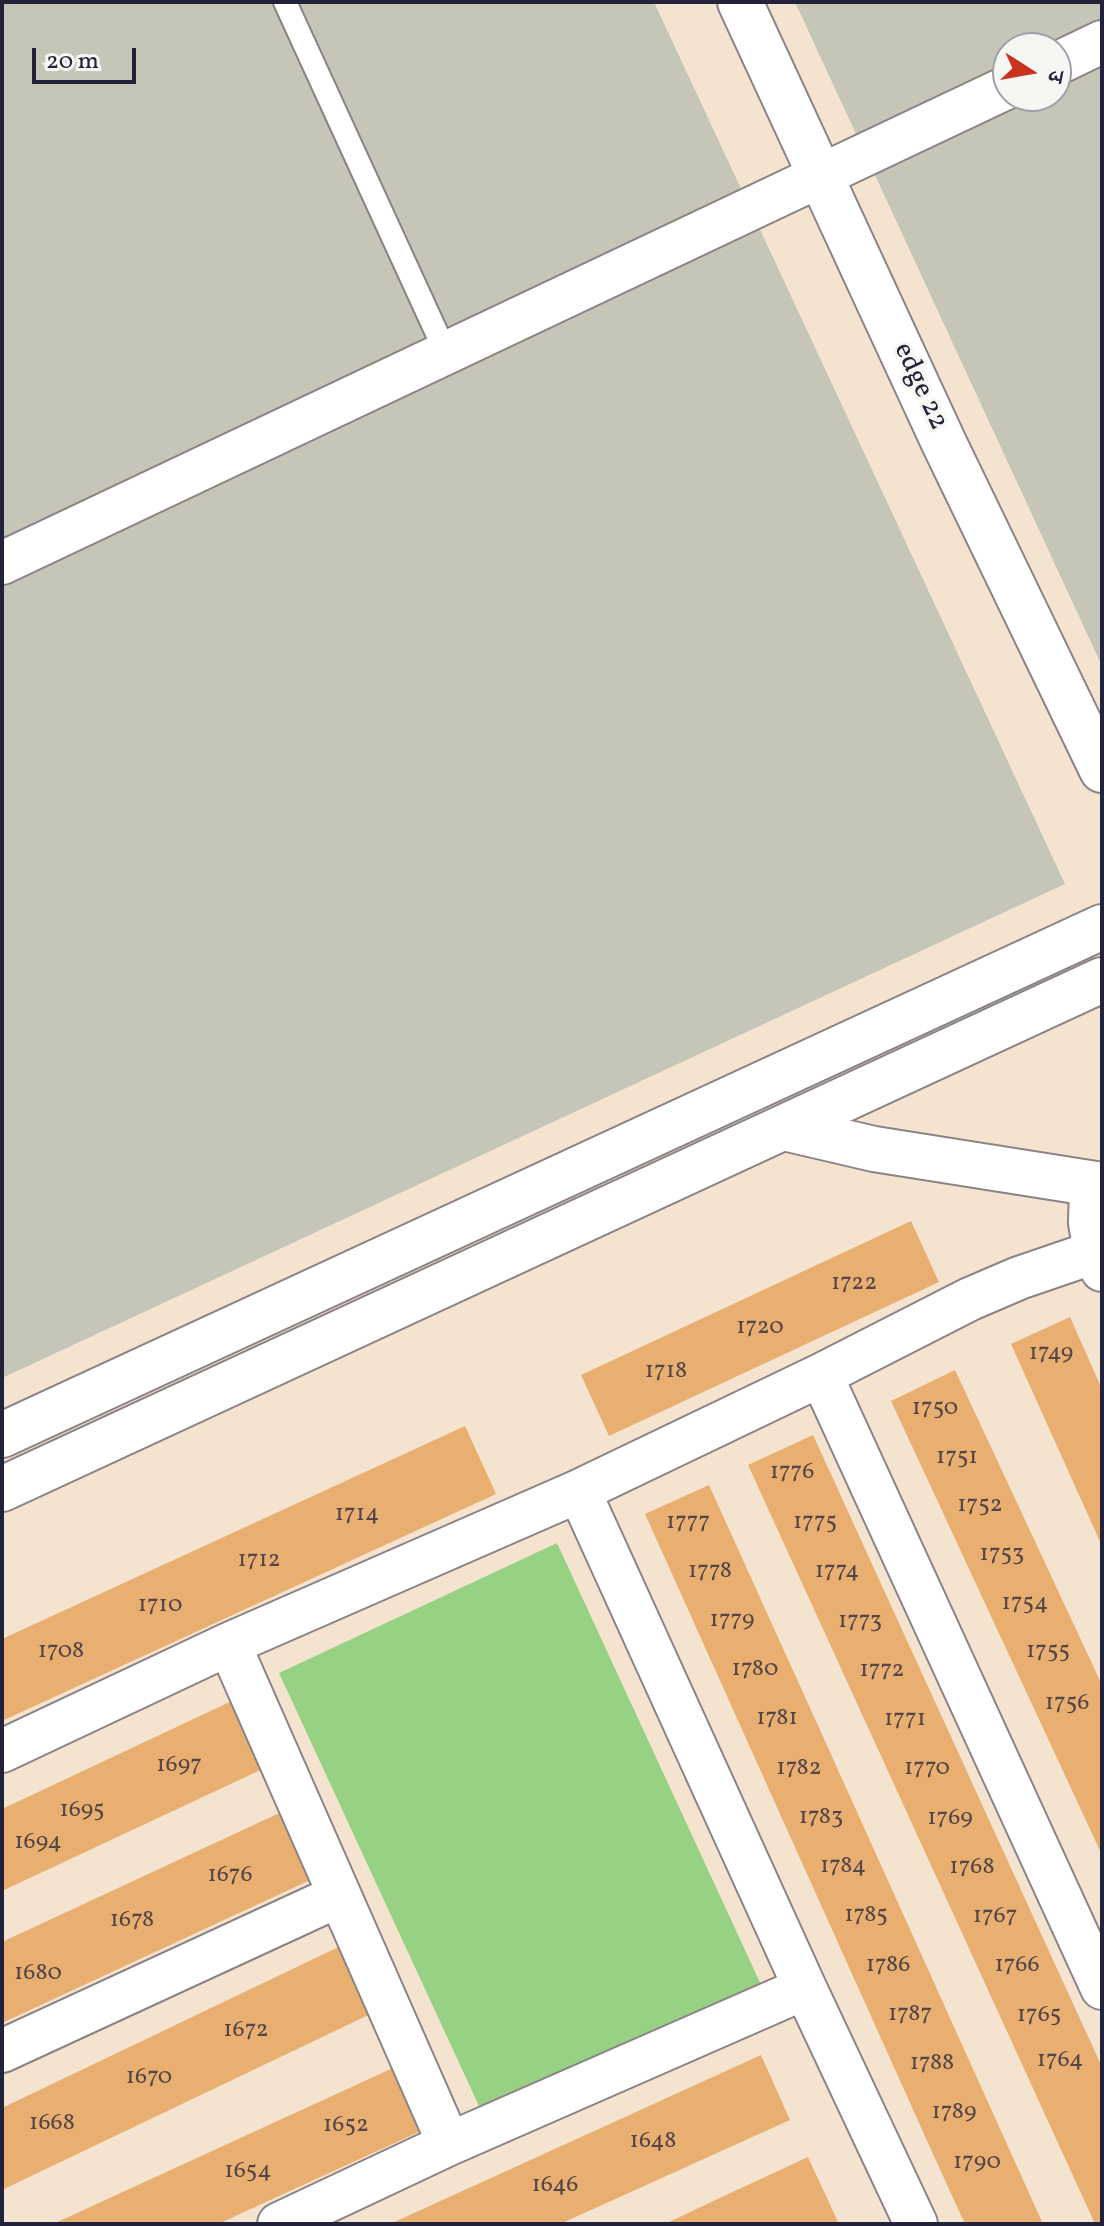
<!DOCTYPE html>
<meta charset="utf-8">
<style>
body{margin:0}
#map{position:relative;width:1104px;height:2226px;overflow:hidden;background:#f4e4cf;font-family:Vollkorn,"Noto Serif Devanagari",serif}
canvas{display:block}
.frame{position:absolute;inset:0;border:4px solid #22223b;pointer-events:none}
.north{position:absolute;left:992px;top:32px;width:80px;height:80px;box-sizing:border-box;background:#f6f6f2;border:2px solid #a1a1a9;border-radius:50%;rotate:101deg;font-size:22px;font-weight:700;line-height:32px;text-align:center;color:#22223b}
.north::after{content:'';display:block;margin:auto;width:28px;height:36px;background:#c8321e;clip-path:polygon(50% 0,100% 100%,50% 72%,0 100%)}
.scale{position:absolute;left:32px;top:48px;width:104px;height:36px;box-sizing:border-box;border:4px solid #22223b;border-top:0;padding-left:10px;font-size:24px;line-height:28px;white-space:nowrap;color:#22223b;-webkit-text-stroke:6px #f6f6f2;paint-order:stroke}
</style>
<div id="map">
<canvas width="1104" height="2226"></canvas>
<div class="frame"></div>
<div class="north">उ</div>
<div class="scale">20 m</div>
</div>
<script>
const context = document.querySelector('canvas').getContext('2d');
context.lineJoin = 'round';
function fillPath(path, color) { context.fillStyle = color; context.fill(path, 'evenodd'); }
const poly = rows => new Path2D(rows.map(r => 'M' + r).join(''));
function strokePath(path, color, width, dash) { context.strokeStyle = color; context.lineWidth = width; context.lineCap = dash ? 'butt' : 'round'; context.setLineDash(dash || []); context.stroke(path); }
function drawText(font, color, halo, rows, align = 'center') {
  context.font = font + ' Vollkorn,serif'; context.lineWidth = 7; context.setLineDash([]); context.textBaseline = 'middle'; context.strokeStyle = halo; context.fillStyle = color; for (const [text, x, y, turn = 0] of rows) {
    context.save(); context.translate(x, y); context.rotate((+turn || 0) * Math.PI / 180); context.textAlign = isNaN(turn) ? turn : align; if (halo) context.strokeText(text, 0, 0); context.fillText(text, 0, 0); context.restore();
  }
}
fillPath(poly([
 [2,2,654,2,1065,884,2,1378],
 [795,2,1102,2,1102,666],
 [1008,48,1056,48,1056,96,1008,96]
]), '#c5c5b8');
fillPath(poly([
 [557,1543,763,1989,485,2119,279,1673]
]), '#97d184');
fillPath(poly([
 [911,1221,939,1282,609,1436,581,1375],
 [1070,1317,1102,1389,1102,1546,1011,1344],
 [955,1370,1102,1685,1102,1855,891,1401],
 [465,1426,496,1494,2,1721,2,1639],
 [813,1435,1102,2067,1102,2224,1095,2224,748,1465],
 [709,1485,820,1730,1043,2224,965,2224,933,2154,645,1514],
 [236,1699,267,1767,2,1891,2,1809],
 [288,1809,319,1876,2,2023,2,1942],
 [351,1941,383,2008,2,2190,2,2108],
 [761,2055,790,2120,560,2224,390,2224],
 [406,2062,434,2125,218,2224,53,2224],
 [808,2157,839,2224,665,2224,709,2203]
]), '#e8af71');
const service = poly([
 [285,2,446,353]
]);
const minor = poly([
 [1056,64,1102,42],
 [2,563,1008,87],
 [1091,1183,1090,1223,1095,1252,1102,1270],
 [821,1375,1102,1988],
 [579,1491,805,1988,916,2224],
 [229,1644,449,2144],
 [2,1751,229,1644,579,1491,821,1375,970,1299,1019,1278,1095,1252],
 [2,2051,338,1896],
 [279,2224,449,2144,805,1988]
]);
const secondary = poly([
 [740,2,944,443,1102,770],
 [784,1128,874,1149,1102,1185],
 [2,1435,1102,927],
 [2,1489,1102,980]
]);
strokePath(service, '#8b8385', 26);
strokePath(minor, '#8b8385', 46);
strokePath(secondary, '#8b8385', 48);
strokePath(service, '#fff', 22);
strokePath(minor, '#fff', 42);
strokePath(secondary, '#fff', 44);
drawText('24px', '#544548', null, [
 ["1722",854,1285],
 ["1720",760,1329],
 ["1749",1051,1355],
 ["1718",666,1373],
 ["1750",935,1410],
 ["1751",957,1459],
 ["1776",792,1474],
 ["1752",980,1507],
 ["1714",357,1516],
 ["1777",688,1524],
 ["1775",815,1524],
 ["1753",1002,1556],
 ["1712",259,1562],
 ["1778",710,1573],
 ["1774",837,1573],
 ["1754",1025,1605],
 ["1710",160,1607],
 ["1779",732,1622],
 ["1773",860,1623],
 ["1708",61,1653],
 ["1755",1048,1653],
 ["1780",755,1671],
 ["1772",882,1672],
 ["1756",1067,1705],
 ["1781",777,1720],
 ["1771",905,1721],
 ["1697",179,1767],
 ["1782",799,1770],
 ["1770",927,1770],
 ["1695",82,1812],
 ["1783",821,1819],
 ["1769",950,1820],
 ["1694",38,1844],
 ["1784",843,1868],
 ["1768",972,1869],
 ["1676",230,1877],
 ["1785",866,1917],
 ["1767",995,1918],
 ["1678",132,1922],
 ["1786",888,1967],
 ["1766",1017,1967],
 ["1680",38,1975],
 ["1787",910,2016],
 ["1765",1039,2017],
 ["1672",246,2032],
 ["1764",1060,2062],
 ["1788",932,2065],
 ["1670",149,2079],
 ["1789",954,2114],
 ["1668",52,2125],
 ["1652",346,2127],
 ["1648",653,2143],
 ["1790",977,2164],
 ["1654",248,2173],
 ["1646",555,2187]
]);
drawText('28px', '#22223b', '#f6f6f2', [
 ["edge 22",919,387,65]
]);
</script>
